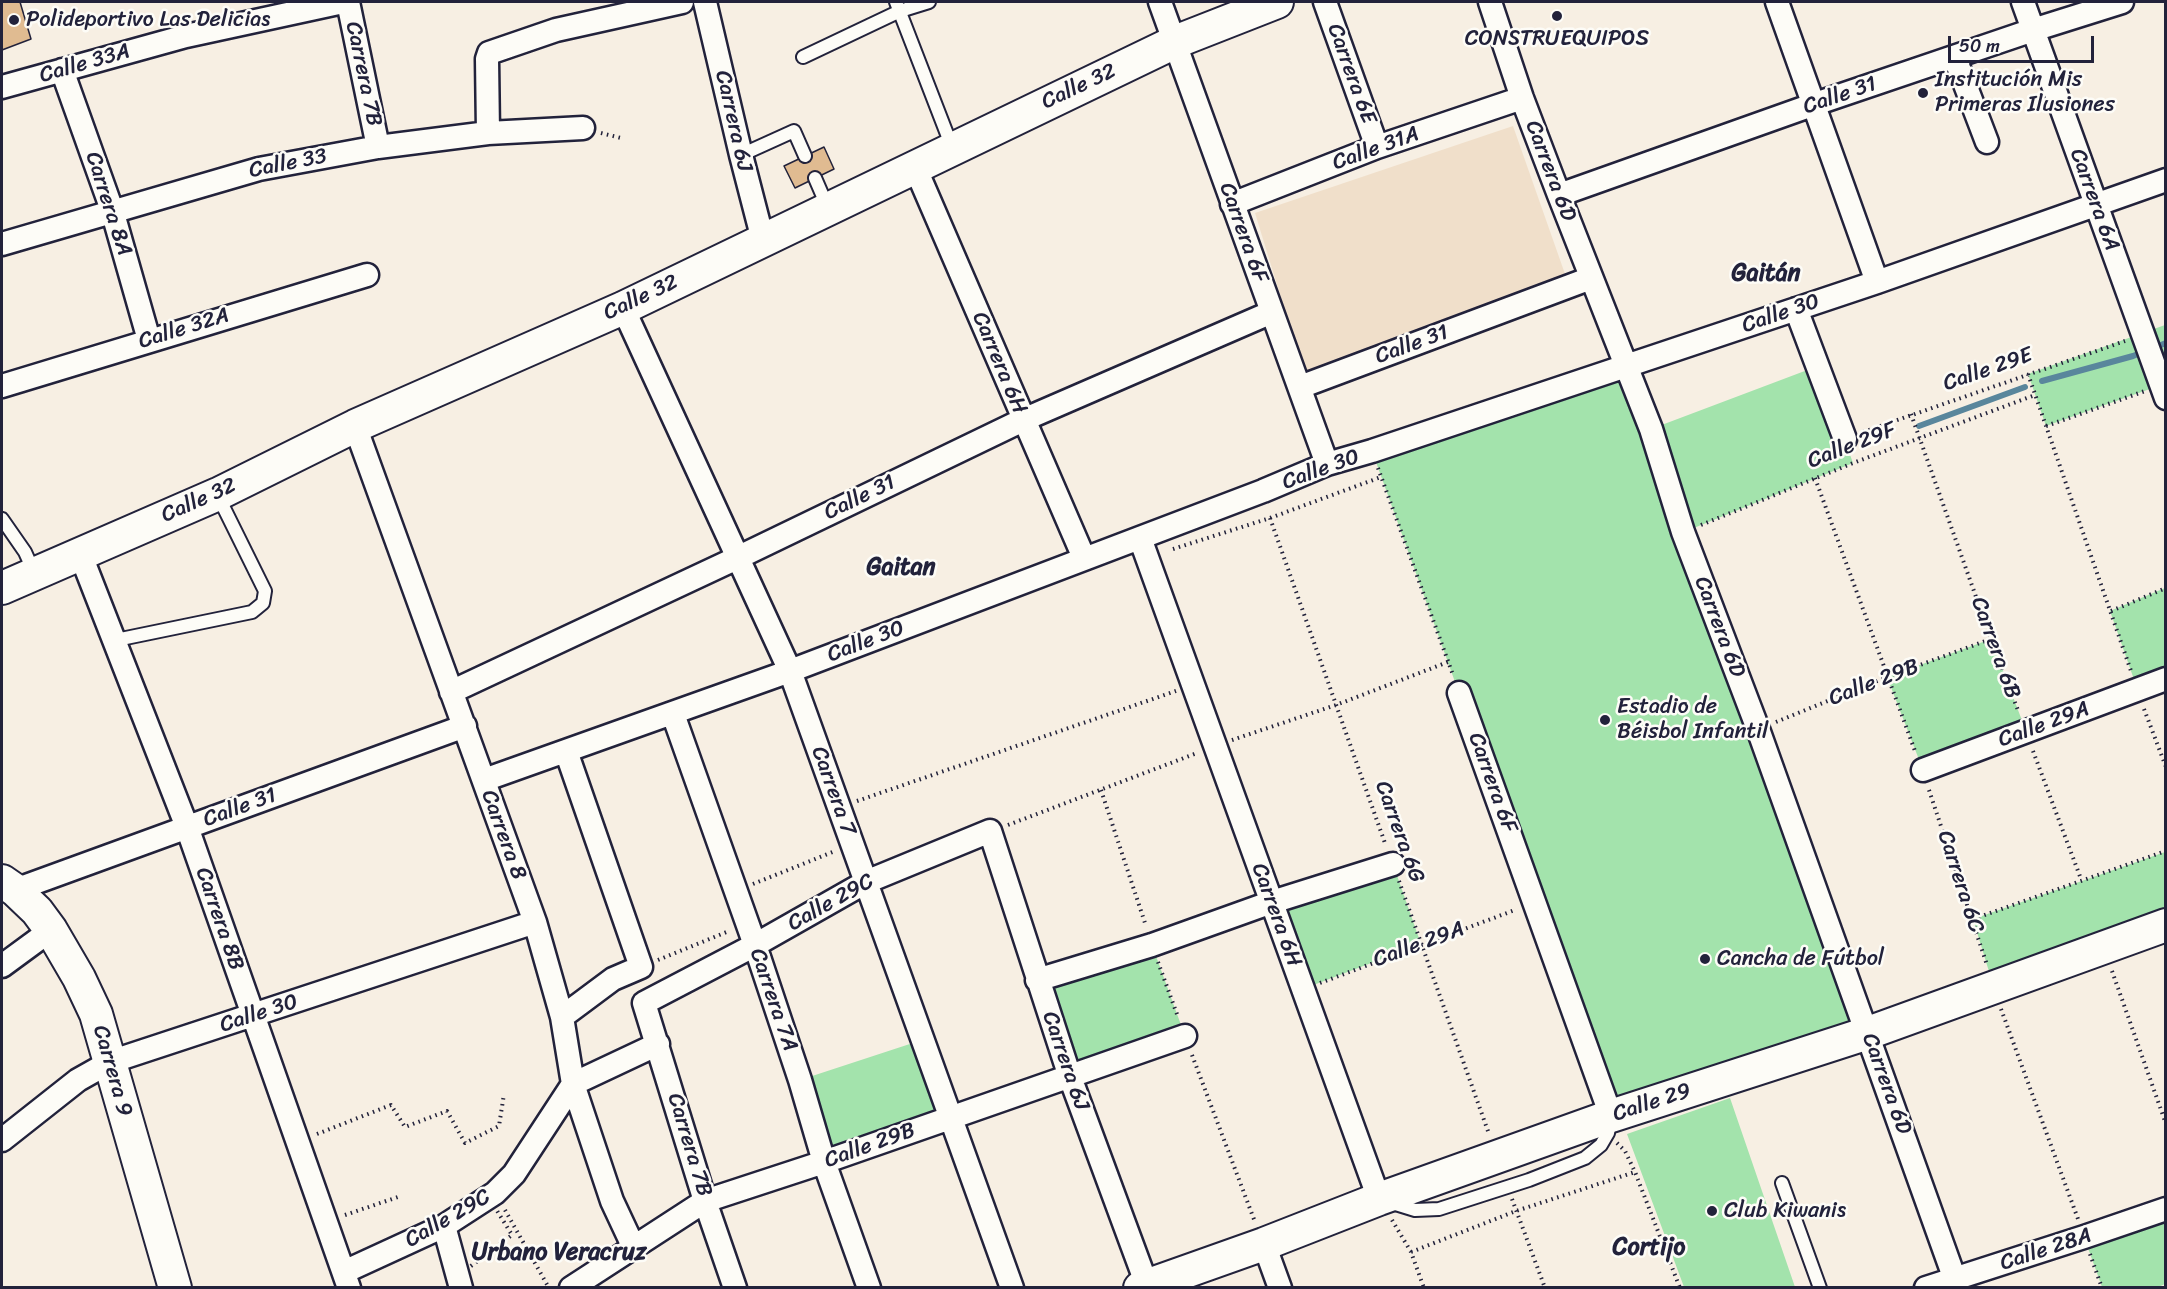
<!DOCTYPE html>
<meta charset="utf-8">
<style>
body{margin:0}
#map{position:relative;width:2167px;height:1289px;overflow:hidden;background:#f7efe3;font-family:Sriracha,sans-serif}
canvas{display:block}
.frame{position:absolute;inset:0;border:3px solid #22223b;pointer-events:none}
.scale{position:absolute;left:1948px;top:36px;width:146px;height:27px;box-sizing:border-box;border:3px solid #22223b;border-top:0;padding-left:8px;font-size:18px;line-height:21px;white-space:nowrap;color:#22223b;-webkit-text-stroke:4px #fdfcf7;paint-order:stroke}
</style>
<div id="map">
<canvas width="2167" height="1289"></canvas>
<div class="frame"></div>
<div class="scale">50 m</div>
</div>
<script>
const context = document.querySelector('canvas').getContext('2d');
context.lineJoin = 'round';
function fillPath(path, color) { context.fillStyle = color; context.fill(path, 'evenodd'); }
const poly = rows => new Path2D(rows.map(r => 'M' + r).join(''));
function strokePath(path, color, width, dash) { context.strokeStyle = color; context.lineWidth = width; context.lineCap = dash ? 'butt' : 'round'; context.setLineDash(dash || []); context.stroke(path); }
function drawText(font, color, halo, rows, align = 'center') {
  context.font = font + ' Sriracha,sans-serif'; context.lineWidth = 5; context.setLineDash([]); context.textBaseline = 'middle'; context.strokeStyle = halo; context.fillStyle = color; for (const [text, x, y, turn = 0] of rows) {
    context.save(); context.translate(x, y); context.rotate((+turn || 0) * Math.PI / 180); context.textAlign = isNaN(turn) ? turn : align; if (halo) context.strokeText(text, 0, 0); context.fillText(text, 0, 0); context.restore();
  }
}
fillPath(poly([
 [1513,126,1565,274,1305,376,1255,213]
]), '#f0dfca');
fillPath(poly([
 [2165,325,2165,397,2161,385,2046,426,2028,374],
 [1818,366,1853,463,1684,532,1868,1033,1611,1116,1372,451,1627,367,1651,429],
 [2165,588,2165,679,2138,691,2110,611],
 [1991,639,2026,731,1923,770,1887,677],
 [2165,852,2165,926,1994,988,1973,919],
 [1393,864,1421,944,1303,989,1272,902],
 [1152,945,1185,1036,1070,1077,1037,980],
 [922,1040,950,1117,824,1162,800,1080],
 [1730,1098,1795,1287,1684,1287,1627,1134],
 [2165,1209,2165,1284,2156,1288,2102,1287,2084,1237]
]), '#a3e3ac');
strokePath(poly([
 [2042,381,2133,356,2166,343],
 [1919,426,2025,387]
]), '#59869c', 6);
const building = poly([
 [2,2,20,2,31,39,2,50,2,2],
 [824,147,834,169,795,188,784,166,824,147]
]);
fillPath(building, '#e0bb91');
strokePath(building, '#22223b', 1.5);
const lane = poly([
 [896,2,952,147],
 [803,57,900,11,929,2],
 [741,155,794,131,805,156],
 [815,178,828,208],
 [2,519,25,552,34,572],
 [116,640,252,612,263,603,265,591,218,496],
 [1782,1183,1820,1288],
 [1389,1202,1415,1210,1439,1209,1529,1180,1585,1158,1601,1145,1608,1133,1611,1118]
]);
const street = poly([
 [348,2,378,147],
 [705,2,741,155,763,240],
 [1160,2,1327,464],
 [1325,2,1377,147],
 [1490,2,1522,98,1559,195,1651,429,1683,532,1758,729,1958,1288],
 [1777,2,1877,282],
 [2023,2,2166,398],
 [1955,58,1987,142],
 [62,70,112,210,149,340],
 [2,87,186,36,343,2],
 [488,133,487,59,489,53,556,30,682,2],
 [915,167,1084,558],
 [1559,195,1815,104,2033,30,2122,2],
 [1232,204,1377,147,1522,98],
 [2,244,259,169,378,147,488,133,583,128],
 [623,308,790,671,1012,1288],
 [1796,309,1845,439],
 [2,386,367,275],
 [1300,387,1591,278],
 [355,426,535,922,562,1017,573,1084,612,1201,634,1248],
 [1140,538,1379,1199],
 [80,553,187,827,349,1288],
 [451,692,737,558,1023,420,1272,312],
 [1459,693,1611,1116],
 [673,714,755,945,800,1080,824,1162,869,1288],
 [1923,770,2166,679],
 [484,780,790,671,1263,491,1327,464,1372,451,1877,282,2166,180],
 [15,890,465,726],
 [2,966,51,930],
 [1037,980,1152,945,1272,902,1393,864],
 [562,1017,613,979,641,967,566,751],
 [573,1084,658,1044],
 [2,1140,78,1080,110,1062,535,922],
 [444,1226,461,1288],
 [1264,1244,1280,1288],
 [344,1272,444,1226,495,1193,514,1174,573,1084],
 [571,1288,705,1201,824,1162,1185,1036],
 [735,1288,705,1201,644,1003,755,945,866,882,990,831,1070,1077,1148,1288],
 [1926,1288,2084,1237,2166,1209]
]);
const secondary = poly([
 [2,588,218,494,355,426,623,308,1175,42,1277,2],
 [2,881,15,890,37,911,51,930,79,978,96,1014,175,1288],
 [1140,1288,1264,1244,1379,1199,1611,1116,1868,1033,2166,925]
]);
strokePath(lane, '#22223b', 16);
strokePath(street, '#22223b', 27);
strokePath(secondary, '#22223b', 36);
strokePath(poly([
 [601,133,621,138],
 [2028,374,2131,671],
 [1911,414,1991,639,2019,713],
 [2046,426,2145,391],
 [1863,432,2125,341],
 [1378,468,1453,675],
 [1815,478,1915,751],
 [1270,518,1386,846],
 [1701,525,1853,463,2035,395],
 [1173,549,1270,518,1381,477],
 [2111,611,2166,588],
 [2144,709,2166,767],
 [1776,722,1887,677,1991,639],
 [1232,740,1336,705,1448,662],
 [2033,751,2081,879],
 [1101,790,1146,926],
 [1929,790,1987,965],
 [857,801,1176,691],
 [1008,825,1197,753],
 [1399,881,1489,1134],
 [753,884,835,851],
 [1973,919,2166,851],
 [658,960,729,931],
 [1158,962,1178,1017],
 [2112,971,2166,1124],
 [1320,983,1515,910],
 [2001,1009,2078,1219],
 [1192,1055,1255,1222],
 [317,1134,391,1105,405,1127,447,1111,465,1143,499,1126,504,1094],
 [1617,1143,1625,1151,1635,1172,1680,1288],
 [1512,1199,1545,1288],
 [491,1201,512,1235,467,1269,450,1227,491,1201],
 [505,1210,549,1288],
 [345,1215,398,1197],
 [1392,1220,1411,1252,1424,1288],
 [1411,1252,1516,1211,1635,1172],
 [2090,1254,2102,1288]
]), '#22223b', 4, [1.5, 4.5]);
strokePath(lane, '#fdfcf7', 12);
strokePath(street, '#fdfcf7', 22);
strokePath(secondary, '#fdfcf7', 32);
for (const [x, y, r, color] of [
 [1557,16,6,"#22223b"],
 [14,20,6,"#22223b"],
 [1923,93,6,"#22223b"],
 [1605,720,6,"#22223b"],
 [1705,959,6,"#22223b"],
 [1712,1211,6,"#22223b"]
]) { const dot = new Path2D(); dot.arc(x, y, r, 0, 2 * Math.PI); context.fillStyle = color; context.fill(dot); strokePath(dot, '#fdfcf7', 2); }
drawText('22px', '#22223b', '#fdfcf7', [
 ["Polideportivo Las Delicias",26,20],
 ["CONSTRUEQUIPOS",1557,39,"center"],
 ["Institución Mis",1935,80],
 ["Primeras Ilusiones",1935,105],
 ["Estadio de",1617,707],
 ["Béisbol Infantil",1617,732],
 ["Cancha de Fútbol",1717,959],
 ["Club Kiwanis",1724,1211]
], 'left');
drawText('22px', '#22223b', '#fdfcf7', [
 ["Calle 33A",85,64,-16],
 ["Carrera 7B",363,74,78],
 ["Carrera 6E",1351,74,70],
 ["Calle 32",1079,87,-25],
 ["Calle 31",1840,96,-19],
 ["Carrera 6J",733,121,77],
 ["Calle 31A",1376,149,-20],
 ["Calle 33",288,164,-11],
 ["Carrera 6D",1550,171,69],
 ["Carrera 6A",2094,200,70],
 ["Carrera 8A",108,204,72],
 ["Carrera 6F",1243,233,70],
 ["Calle 32",641,298,-25],
 ["Calle 30",1781,314,-19],
 ["Calle 32A",184,329,-17],
 ["Calle 31",1412,345,-20],
 ["Carrera 6H",999,363,67],
 ["Calle 29E",1988,370,-19],
 ["Calle 29F",1852,446,-21],
 ["Calle 30",1321,470,-20],
 ["Calle 31",860,498,-26],
 ["Calle 32",199,501,-24],
 ["Carrera 6D",1719,627,69],
 ["Calle 30",866,642,-21],
 ["Carrera 6B",1995,648,70],
 ["Calle 29B",1874,683,-21],
 ["Calle 29A",2044,725,-20],
 ["Carrera 6F",1492,783,70],
 ["Carrera 7",833,791,70],
 ["Calle 31",240,808,-20],
 ["Carrera 6G",1399,832,70],
 ["Carrera 8",503,835,70],
 ["Carrera 6C",1960,882,72],
 ["Calle 29C",831,903,-29],
 ["Carrera 6H",1276,915,70],
 ["Carrera 8B",219,919,71],
 ["Calle 29A",1419,945,-20],
 ["Carrera 7A",773,1000,71],
 ["Calle 30",259,1014,-18],
 ["Carrera 6J",1065,1061,71],
 ["Carrera 9",112,1071,74],
 ["Carrera 6D",1886,1084,70],
 ["Calle 29",1652,1103,-18],
 ["Carrera 7B",689,1145,73],
 ["Calle 29B",870,1146,-20],
 ["Calle 29C",448,1219,-30],
 ["Calle 28A",2046,1250,-18]
]);
drawText('bold 24px', '#22223b', '#fdfcf7', [
 ["Gaitán",1766,274],
 ["Gaitan",901,568],
 ["Cortijo",1649,1248],
 ["Urbano Veracruz",559,1253]
]);
</script>
